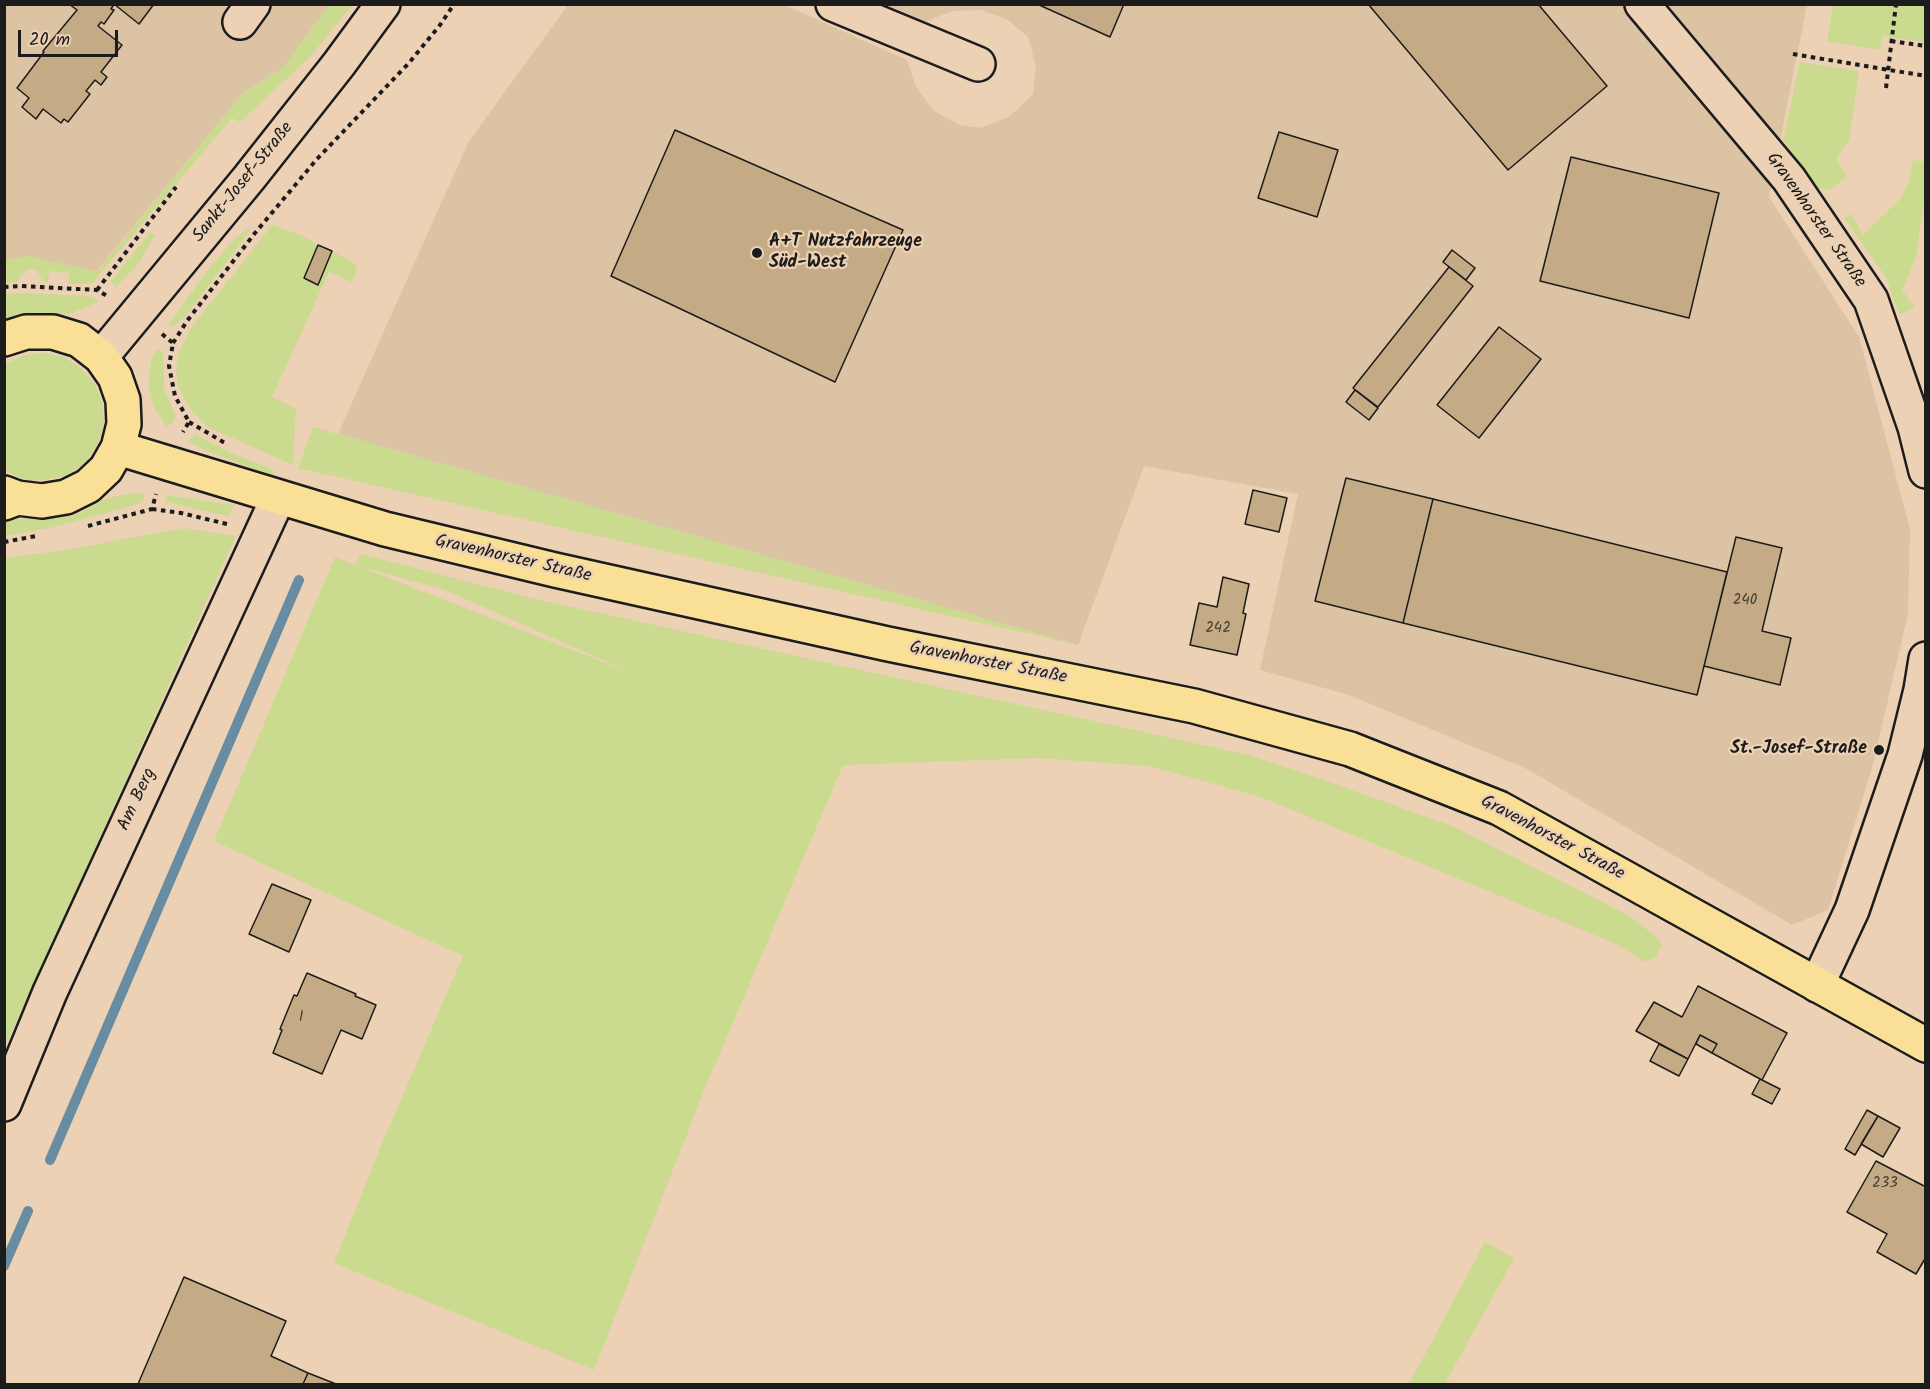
<!DOCTYPE html>
<meta charset="utf-8">
<style>
body{margin:0}
#map{position:relative;width:1930px;height:1389px;overflow:hidden;background:#ecd1b4;font-family:Kalam,sans-serif}
canvas{display:block}
.frame{position:absolute;inset:0;border:6px solid #1c1c1c;pointer-events:none}
.scale{position:absolute;left:18px;top:30px;width:100px;height:27px;box-sizing:border-box;border:3px solid #1c1c1c;border-top:0;padding-left:8px;font-size:18px;line-height:21px;white-space:nowrap;color:#1c1c1c;-webkit-text-stroke:4px #ecd1b4;paint-order:stroke}
</style>
<div id="map">
<canvas width="1930" height="1389"></canvas>
<div class="frame"></div>
<div class="scale">20 m</div>
</div>
<script>
const context = document.querySelector('canvas').getContext('2d');
context.lineJoin = 'round';
function fillPath(path, color) { context.fillStyle = color; context.fill(path, 'evenodd'); }
const poly = rows => new Path2D(rows.map(r => 'M' + r).join(''));
function strokePath(path, color, width, dash) { context.strokeStyle = color; context.lineWidth = width; context.lineCap = dash ? 'butt' : 'round'; context.setLineDash(dash || []); context.stroke(path); }
function drawText(font, color, halo, rows, align = 'center') {
  context.font = font + ' Kalam,sans-serif'; context.lineWidth = 4.5; context.setLineDash([]); context.textBaseline = 'middle'; context.strokeStyle = halo; context.fillStyle = color; for (const [text, x, y, turn = 0] of rows) {
    context.save(); context.translate(x, y); context.rotate((+turn || 0) * Math.PI / 180); context.textAlign = isNaN(turn) ? turn : align; if (halo) context.strokeText(text, 0, 0); context.fillText(text, 0, 0); context.restore();
  }
}
fillPath(poly([
 [5,5,331,5,283,68,243,93,96,272,28,256,5,260],
 [568,5,785,5,907,60,916,87,933,110,959,125,980,128,1009,117,1033,94,1036,66,1028,37,1008,20,981,10,952,11,925,22,887,5,1807,5,1769,197,1859,337,1910,529,1908,614,1872,768,1828,910,1792,925,1527,769,1349,695,1260,670,1298,494,1144,466,1078,645,338,434,469,141]
]), '#dcc3a3');
fillPath(poly([
 [329,4,352,5,310,57,240,122,232,118,93,282,90,284,68,284,69,273,49,271,48,282,43,281,36,269,27,269,17,282,5,283,5,260,28,256,97,272,243,93,283,68],
 [1833,5,1925,5,1925,42,1882,36,1880,50,1827,41],
 [1800,62,1858,71,1858,80,1849,140,1836,159,1847,176,1830,190,1819,189,1783,140],
 [1913,160,1925,162,1925,193,1916,258,1902,290,1915,307,1899,315,1886,277,1844,218,1851,214,1863,235,1899,200,1908,184],
 [272,225,299,234,318,245,304,278,318,284,332,251,355,264,357,267,352,282,329,272,272,397,296,408,293,465,208,427,193,412,185,400,178,386,176,368,180,349,191,328],
 [251,227,249,232,184,318,174,326,168,325,210,267,236,237],
 [150,232,155,235,140,262,115,288,111,281],
 [28,293,88,296,96,299,98,302,69,314,27,315,5,322,4,294],
 [156,349,160,349,163,353,164,388,176,416,174,421,167,427,153,406,148,386,151,362],
 [44,353,64,357,81,368,94,383,102,401,104,423,98,444,85,463,67,475,45,480,23,479,5,470,5,364,24,355],
 [313,427,1078,645,298,468],
 [196,435,234,454,269,468,272,469,274,477,205,450,187,441],
 [132,493,145,494,144,498,138,504,54,527,5,536,5,521,13,519,54,519,75,515,104,499],
 [166,495,233,505,231,512,228,516,219,514,166,502],
 [184,528,236,536,5,1047,5,558,71,549],
 [361,554,531,598,1249,755,1327,781,1454,827,1628,915,1654,935,1662,945,1655,958,1645,962,1616,944,1261,797,1150,766,1039,758,843,765,708,1081,594,1370,334,1263,381,1146,463,956,214,841,335,557,355,565],
 [358,566,445,590,630,672,598,660],
 [1485,1242,1514,1258,1445,1384,1409,1384]
]), '#cadb90');
strokePath(poly([
 [50,1160,299,580],
 [4,1266,28,1211]
]), '#688da2', 10);
const building = poly([
 [69,4,114,4,111,9,114,10,104,24,101,22,98,26,122,45,101,72,107,77,101,85,95,80,86,91,90,94,68,122,64,119,61,123,43,109,36,119,22,107,29,98,17,88,44,52,43,51,77,10,69,4],
 [114,4,154,4,139,24,114,4],
 [1037,4,1124,4,1110,37,1037,4],
 [1368,4,1538,4,1607,86,1508,170,1368,4],
 [675,130,903,230,835,382,611,276,675,130],
 [1279,132,1338,150,1317,217,1258,198,1279,132],
 [1571,157,1719,193,1689,318,1540,281,1571,157],
 [318,245,332,251,318,285,304,278,318,245],
 [1452,250,1475,268,1466,280,1443,262,1452,250],
 [1449,267,1473,286,1378,407,1353,388,1449,267],
 [1499,327,1541,359,1479,438,1437,405,1499,327],
 [1355,390,1378,408,1369,420,1346,402,1355,390],
 [1346,478,1433,499,1403,623,1315,601,1346,478],
 [1253,490,1287,498,1279,532,1245,524,1253,490],
 [1433,499,1727,572,1697,695,1403,623,1433,499],
 [1736,537,1782,548,1762,631,1791,638,1780,685,1704,666,1736,537],
 [1223,577,1249,584,1243,613,1246,614,1237,655,1190,645,1199,603,1217,607,1223,577],
 [272,884,311,900,289,952,249,934,272,884],
 [307,973,356,994,355,996,376,1005,362,1039,341,1030,322,1074,273,1053,282,1030,280,1029,294,995,297,996,307,973],
 [1698,986,1787,1033,1762,1080,1712,1053,1717,1044,1700,1035,1688,1059,1636,1031,1654,1002,1682,1017,1698,986],
 [1700,1035,1717,1044,1712,1053,1696,1044,1700,1035],
 [1659,1044,1688,1059,1679,1076,1650,1061,1659,1044],
 [1760,1079,1780,1089,1772,1104,1752,1094,1760,1079],
 [1867,1110,1878,1116,1855,1155,1845,1149,1867,1110],
 [1878,1116,1900,1128,1883,1157,1861,1144,1878,1116],
 [1876,1161,1926,1187,1926,1257,1916,1274,1877,1252,1887,1234,1847,1212,1876,1161],
 [184,1277,286,1321,271,1356,308,1373,303,1384,138,1384,184,1277],
 [308,1373,336,1384,303,1384,308,1373]
]);
fillPath(building, '#c5ab85');
strokePath(building, '#1c1c1c', 1.5);
const minor = poly([
 [833,4,978,64],
 [1642,4,1789,179,1871,300,1915,427,1926,471],
 [240,22,253,4],
 [101,357,249,178,339,64,383,4],
 [1817,985,1852,910,1905,755,1921,690,1926,659],
 [4,1104,50,992,278,498]
]);
const major = poly([
 [4,339,26,332,53,332,79,340,101,357,115,377,123,400,124,424,118,448,106,469,88,486,66,497,42,501,17,498,4,493],
 [118,448,385,529,555,570,888,644,1194,706,1350,749,1499,808,1926,1045]
]);
const highway = poly([
 [4,503,17,498]
]);
strokePath(minor, '#1c1c1c', 38);
strokePath(major, '#1c1c1c', 38);
strokePath(highway, '#1c1c1c', 38);
strokePath(poly([
 [1891,41,1926,46],
 [1793,54,1926,76],
 [1886,88,1896,4],
 [4,287,21,286,97,290,107,296],
 [97,290,176,187],
 [162,334,173,343,169,366,175,396,189,422,183,432],
 [173,343,187,321,255,233,317,159,409,63,440,25,454,4],
 [189,422,225,443],
 [152,509,181,513,231,525],
 [88,526,152,509,156,494],
 [4,542,36,536]
]), '#1c1c1c', 4, [4.5, 4.5]);
strokePath(minor, '#ecd1b4', 33);
strokePath(major, '#fadf96', 33);
strokePath(highway, '#fadf96', 33);
for (const [x, y, r, color] of [
 [757,253,6,"#1c1c1c"],
 [1879,750,6,"#1c1c1c"]
]) { const dot = new Path2D(); dot.arc(x, y, r, 0, 2 * Math.PI); context.fillStyle = color; context.fill(dot); strokePath(dot, '#ecd1b4', 2); }
drawText('15px', '#464036', null, [
 ["240",1745,601],
 ["242",1218,629],
 ["1",301,1018],
 ["233",1885,1184]
]);
drawText('18px', '#1c1c1c', '#ecd1b4', [
 ["Sankt-Josef-Straße",244,183,-51],
 ["Gravenhorster Straße",1815,221,55],
 ["Gravenhorster Straße",513,560,13],
 ["Gravenhorster Straße",988,664,11],
 ["Am Berg",138,800,-65],
 ["Gravenhorster Straße",1552,839,28]
]);
drawText('bold 18px', '#1c1c1c', '#ecd1b4', [
 ["A+T Nutzfahrzeuge",769,243],
 ["Süd-West",769,264],
 ["St.-Josef-Straße",1867,750,"right"]
], 'left');
</script>
